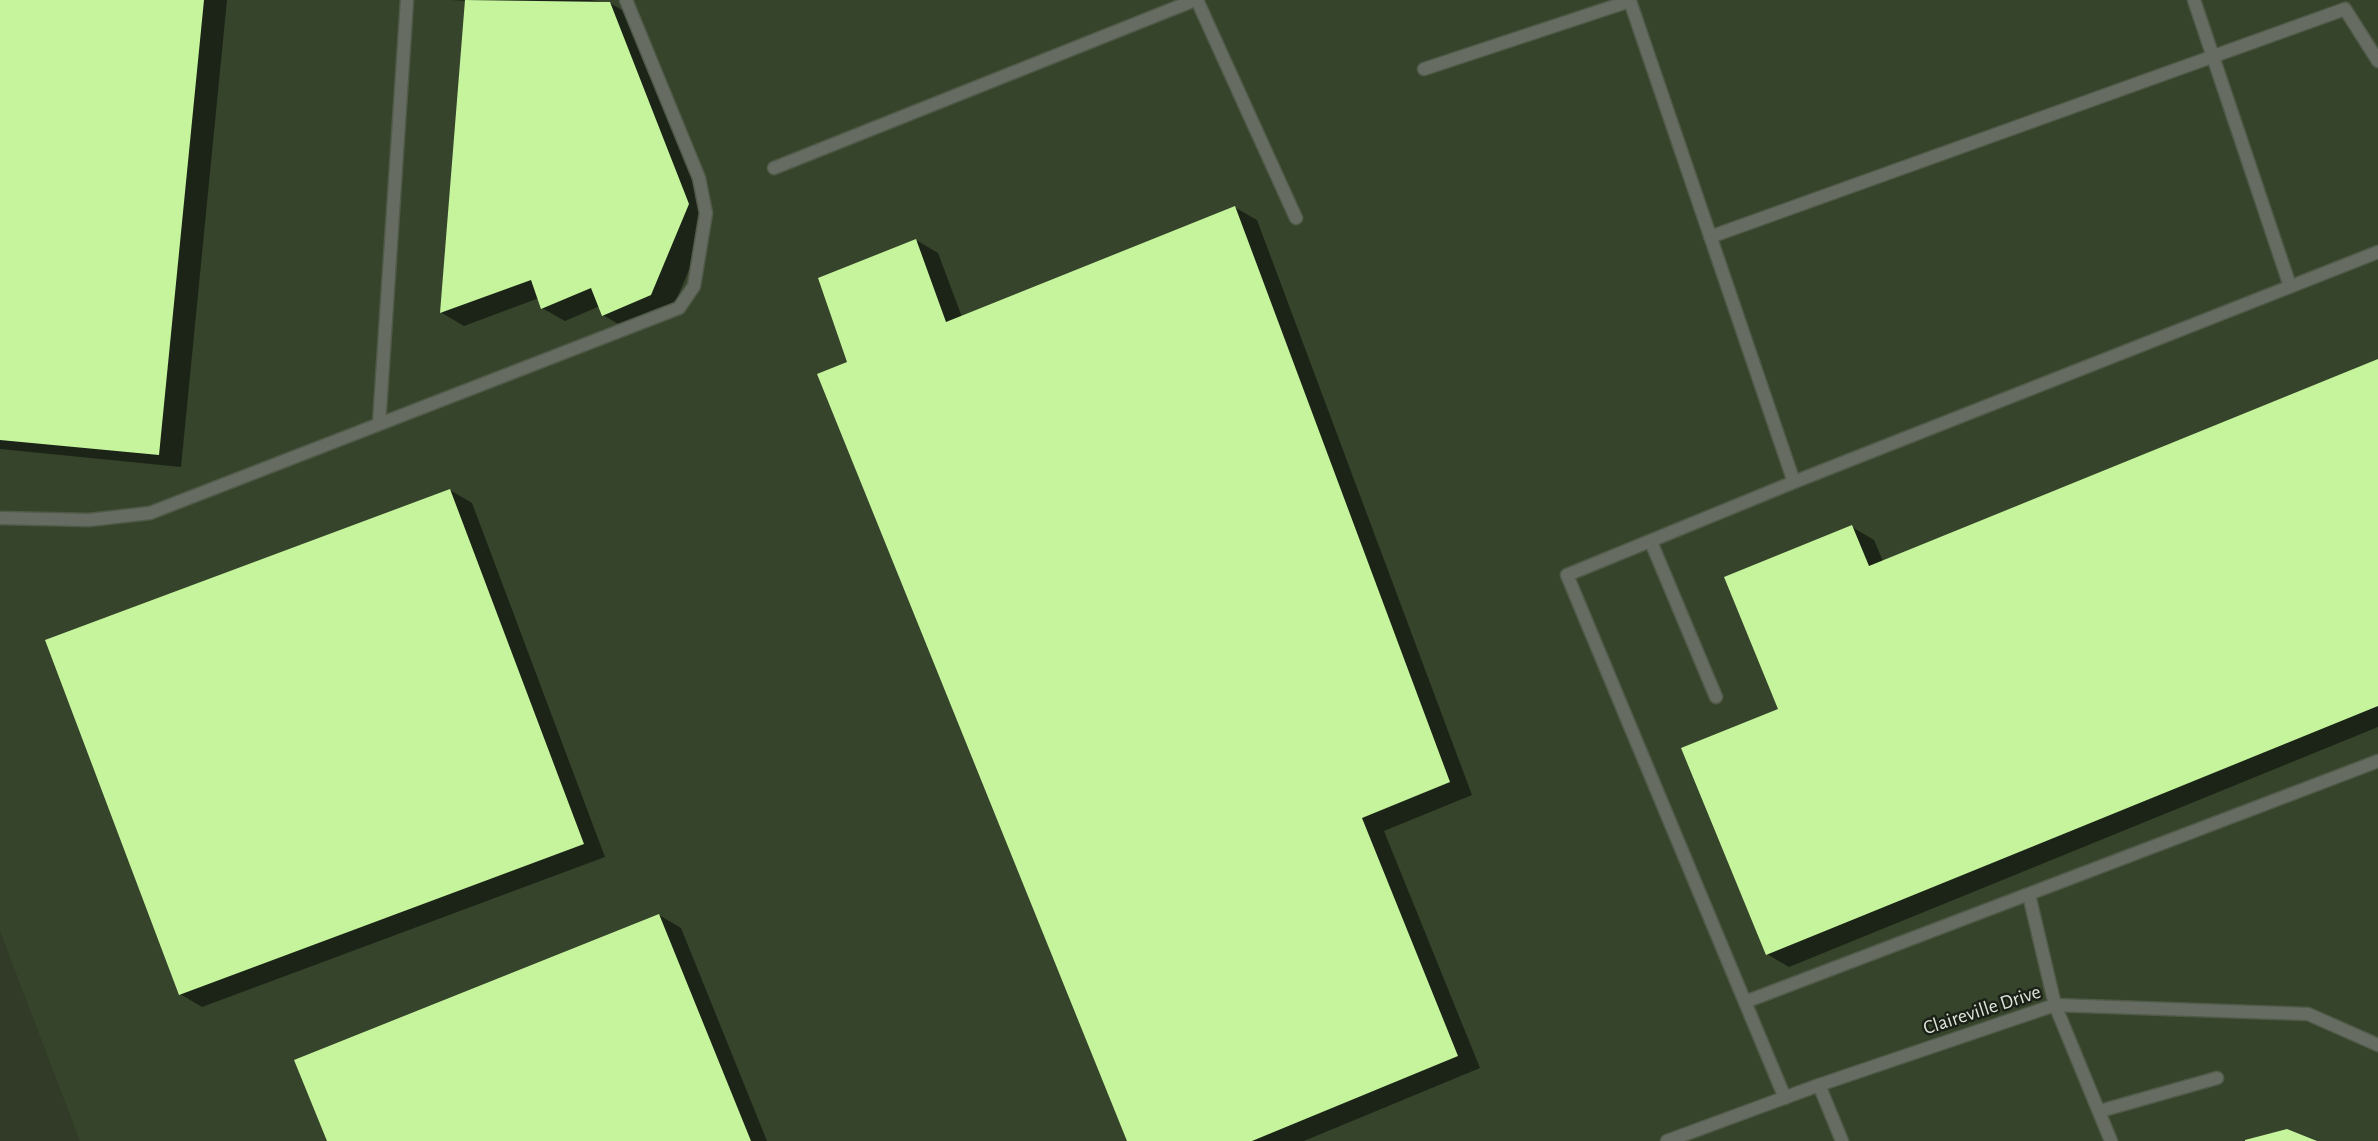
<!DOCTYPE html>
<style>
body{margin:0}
canvas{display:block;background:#313b28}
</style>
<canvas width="2378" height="1141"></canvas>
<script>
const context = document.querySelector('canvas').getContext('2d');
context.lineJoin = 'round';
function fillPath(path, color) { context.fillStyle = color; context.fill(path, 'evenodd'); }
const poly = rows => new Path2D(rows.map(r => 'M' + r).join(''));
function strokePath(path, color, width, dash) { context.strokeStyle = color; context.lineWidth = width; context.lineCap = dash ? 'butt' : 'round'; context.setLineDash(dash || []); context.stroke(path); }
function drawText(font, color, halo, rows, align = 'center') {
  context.font = font + ' "Alegreya Sans",sans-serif'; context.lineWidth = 5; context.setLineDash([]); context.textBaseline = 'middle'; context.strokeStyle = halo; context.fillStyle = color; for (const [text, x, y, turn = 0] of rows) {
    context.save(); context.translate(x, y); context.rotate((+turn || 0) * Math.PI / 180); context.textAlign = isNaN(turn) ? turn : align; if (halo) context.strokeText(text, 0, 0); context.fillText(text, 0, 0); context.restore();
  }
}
fillPath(poly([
 [0,0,2378,0,2378,1141,80,1141,0,931]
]), '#36442b');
fillPath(poly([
 [0,0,227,0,181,467,0,449],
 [452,0,590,0,610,3,632,16,711,217,673,308,625,328,603,315,600,306,565,321,542,308,539,298,464,326,442,313,466,1],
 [1234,207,1257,220,1472,795,1384,831,1480,1068,1304,1141,1128,1141,848,363,916,240,938,253,962,317],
 [2378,361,2378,727,1789,967,1767,954,1779,709,1852,527,1874,540,1883,561],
 [450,490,472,503,605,857,202,1007,180,994],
 [659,915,681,928,767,1141,328,1141]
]), '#0007');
fillPath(poly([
 [0,0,204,0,159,455,0,440],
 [465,0,610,2,689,204,651,295,602,316,591,288,541,309,531,280,440,313],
 [1235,206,1450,782,1362,818,1458,1056,1252,1141,1127,1141,817,374,847,362,818,278,916,239,946,322],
 [2378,359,2378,706,1766,955,1681,748,1778,709,1724,577,1852,525,1869,566],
 [450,489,584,844,179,995,45,640],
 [659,914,751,1141,327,1141,294,1060],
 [2287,1129,2317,1141,2245,1141,2245,1140]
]), '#c5f49d');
const service = poly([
 [1197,0,1296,218],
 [2194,0,2290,286],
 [1424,69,1630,1,1794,482],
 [774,168,1195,0],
 [1710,237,2345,9,2378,61],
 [379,424,407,0],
 [0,518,89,520,150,513,679,308,694,286,706,213,699,178,626,0],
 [1651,542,1716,697],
 [2029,895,2055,1005,2111,1141],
 [1745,1002,2378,761],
 [1819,1085,1842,1141],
 [1785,1098,1567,575,1794,482,2378,252],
 [2100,1111,2217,1078]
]);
const minor = poly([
 [1667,1141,1819,1085,2055,1005,2308,1014,2378,1045]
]);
strokePath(service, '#505a48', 15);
strokePath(minor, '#505a48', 15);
strokePath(service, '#676c63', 12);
strokePath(minor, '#676c63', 12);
drawText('20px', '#dee5d9', '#1c2118', [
 ["Claireville Drive",1982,1010,-18]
]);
</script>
